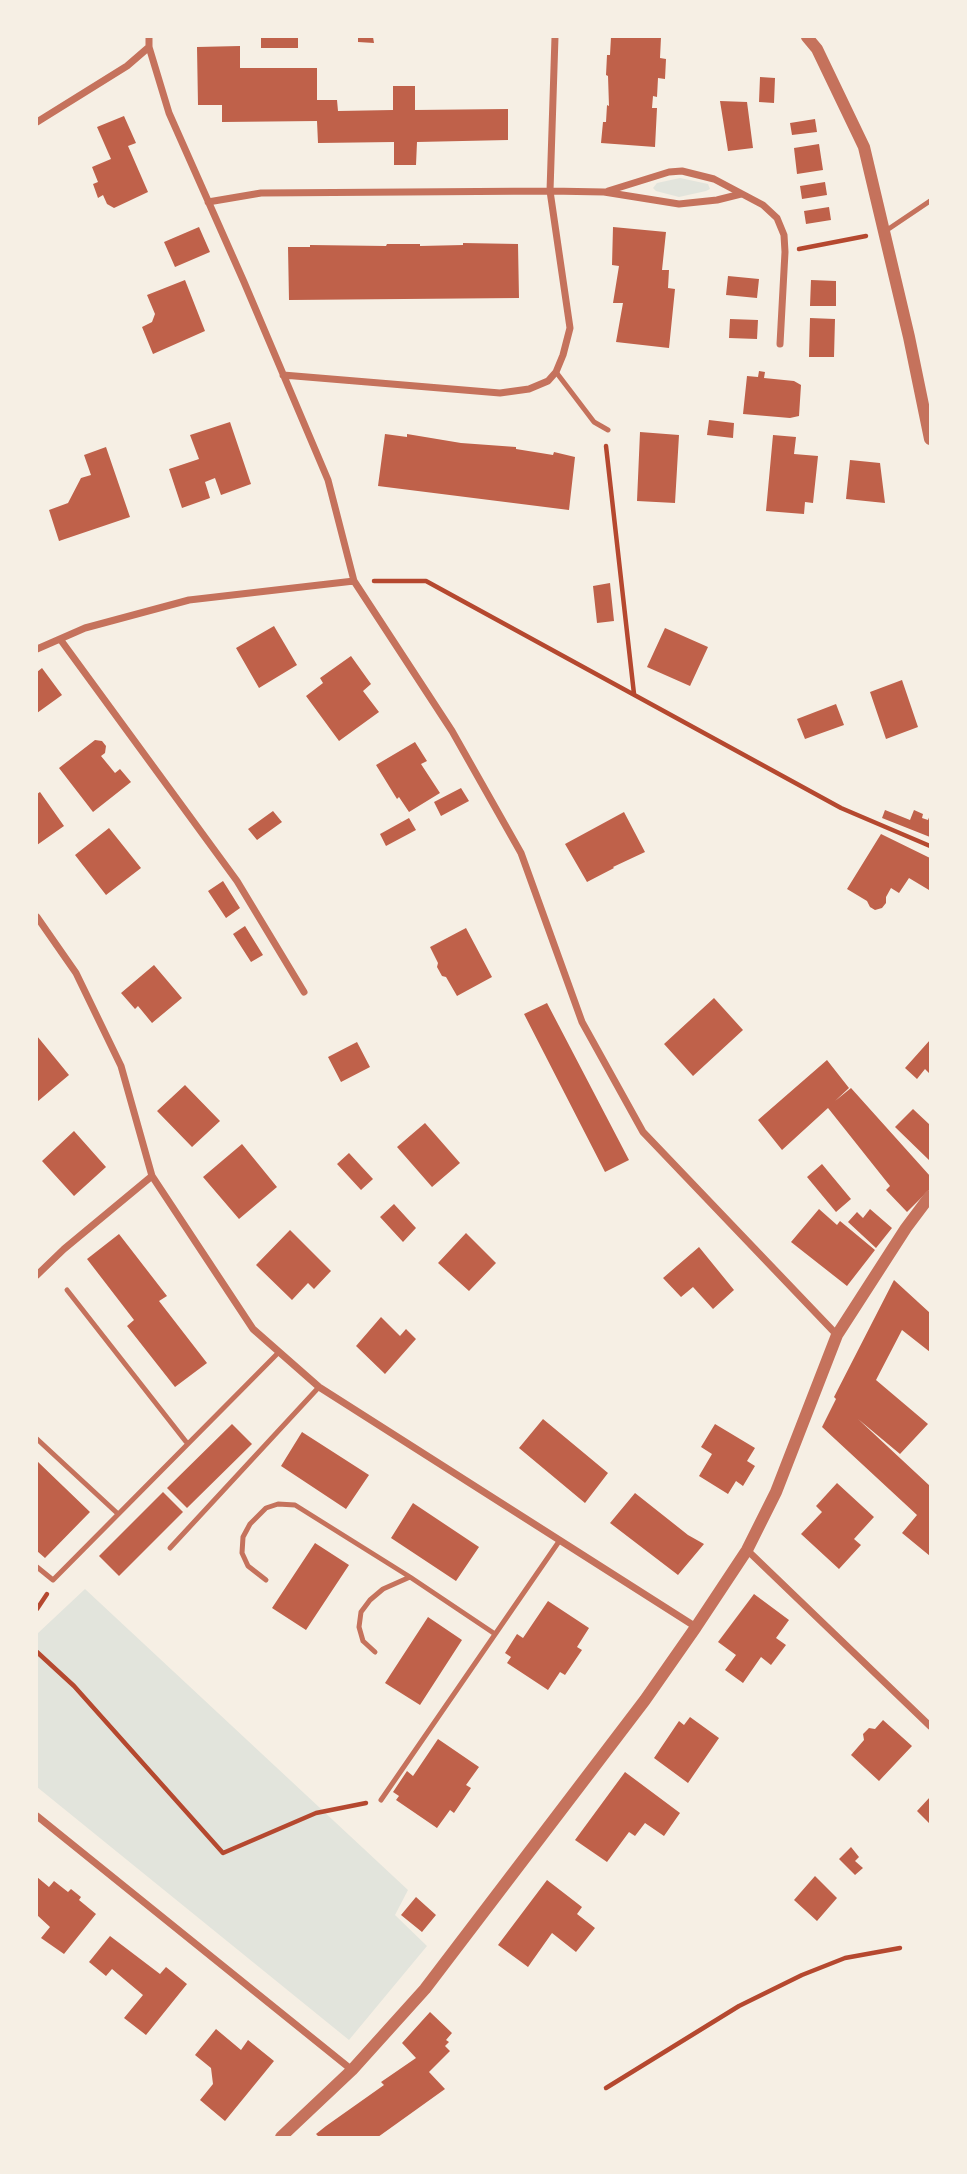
<!DOCTYPE html>
<style>
body{margin:0}
#map{position:relative;width:967px;height:2174px;overflow:hidden;background:#f6efe4;font-family:"Fira Sans",sans-serif}
canvas{display:block}
.frame{position:absolute;inset:0;border:38px solid #f6efe4;pointer-events:none}
</style>
<div id="map">
<canvas width="967" height="2174"></canvas>
<div class="frame"></div>
</div>
<script>
const context = document.querySelector('canvas').getContext('2d');
context.lineJoin = 'round';
function fillPath(path, color) { context.fillStyle = color; context.fill(path, 'evenodd'); }
const poly = rows => new Path2D(rows.map(r => 'M' + r).join(''));
function strokePath(path, color, width, dash) { context.strokeStyle = color; context.lineWidth = width; context.lineCap = dash ? 'butt' : 'round'; context.setLineDash(dash || []); context.stroke(path); }
fillPath(poly([
 [680,178,708,184,710,189,706,191,679,197,656,191,653,188,657,183],
 [85,1589,408,1890,395,1915,427,1946,349,2040,37,1787,37,1634]
]), '#e2e4dc');
fillPath(poly([
 [261,37,298,37,298,48,261,48],
 [358,37,373,37,374,43,358,42],
 [611,37,661,37,660,58,666,59,665,79,658,78,657,97,653,96,652,108,657,108,655,147,601,143,603,122,606,122,607,105,609,106,608,76,606,75,607,55,610,55],
 [240,46,240,68,317,68,317,100,337,100,338,111,393,110,393,86,415,86,415,110,508,109,508,140,417,142,416,165,394,165,394,142,318,143,317,121,222,122,222,105,198,105,197,47],
 [760,77,775,78,774,103,759,102],
 [720,101,747,102,753,148,728,151],
 [124,116,136,143,128,146,148,192,114,208,107,204,103,195,98,198,93,184,98,182,92,167,111,159,97,127],
 [815,119,817,132,792,135,790,123],
 [819,144,823,170,797,174,794,148],
 [825,182,827,195,802,199,800,186],
 [829,207,831,220,806,224,804,211],
 [199,227,210,252,175,267,164,242],
 [613,227,666,232,662,270,669,270,668,288,675,289,669,348,616,342,623,303,613,303,619,266,612,265],
 [463,243,518,244,519,298,289,300,288,247,310,247,310,245,386,246,387,244,420,244,420,246,463,245],
 [728,276,759,279,757,298,726,295],
 [185,280,205,331,153,354,142,327,152,322,155,314,147,295],
 [811,280,836,281,836,306,810,306],
 [810,318,835,319,834,357,809,357],
 [730,319,758,320,757,339,729,338],
 [759,371,765,372,764,378,794,381,801,385,799,416,790,418,743,414,747,376,758,377],
 [709,420,734,423,733,438,707,435],
 [230,422,251,484,221,495,215,478,205,482,210,498,182,508,169,469,199,459,190,435],
 [640,432,679,435,675,503,637,501],
 [385,434,407,437,407,434,461,443,516,447,516,449,553,455,554,452,575,457,569,510,378,486],
 [773,435,796,437,794,454,818,456,813,503,805,502,804,514,766,511],
 [106,447,130,517,59,541,49,510,68,503,81,478,91,475,84,455],
 [850,460,880,463,885,503,846,499],
 [610,583,614,621,597,623,593,586],
 [274,626,297,665,259,688,236,648],
 [665,628,708,647,690,686,647,667],
 [351,656,371,684,363,691,379,712,339,741,306,696,323,683,320,678],
 [42,668,62,695,37,713,37,672],
 [902,680,918,727,886,739,870,692],
 [836,704,844,725,805,739,797,719],
 [95,740,102,741,106,746,105,753,101,756,115,773,120,769,131,782,93,812,59,768],
 [415,742,427,761,421,764,440,793,409,812,399,797,397,799,376,765],
 [461,788,469,801,441,816,434,802],
 [40,792,64,826,37,845,37,794],
 [885,810,910,820,914,810,923,814,922,818,928,820,930,815,930,837,882,818],
 [273,811,282,822,257,840,248,829],
 [624,812,645,852,613,867,614,868,587,882,565,844],
 [409,818,416,830,386,846,380,834],
 [109,828,141,868,106,895,75,855],
 [881,834,930,858,930,887,929,890,909,878,899,893,891,888,886,897,886,903,882,908,875,910,870,907,867,901,847,889],
 [223,881,240,908,226,918,208,891],
 [245,926,263,955,251,962,233,934],
 [466,928,492,977,457,996,446,977,442,976,437,967,438,963,430,947],
 [154,965,182,998,152,1023,138,1006,135,1009,121,993],
 [714,998,743,1030,693,1076,664,1044],
 [547,1003,629,1160,605,1172,524,1014],
 [37,1036,69,1075,37,1102],
 [930,1040,930,1074,925,1069,917,1079,905,1068],
 [357,1042,370,1067,341,1082,328,1057],
 [827,1060,849,1088,835,1101,851,1088,930,1176,930,1189,907,1212,886,1190,890,1186,828,1108,782,1150,758,1120],
 [185,1085,220,1121,192,1147,157,1111],
 [913,1109,930,1125,930,1161,895,1127],
 [425,1123,460,1163,432,1187,397,1147],
 [74,1131,106,1167,74,1196,42,1161],
 [242,1144,277,1187,239,1219,203,1177],
 [349,1153,373,1179,361,1190,337,1164],
 [822,1164,851,1199,836,1212,807,1177],
 [394,1204,416,1228,403,1242,380,1217],
 [819,1209,837,1225,840,1221,875,1250,847,1286,791,1242],
 [870,1209,892,1228,876,1248,848,1222,857,1212,863,1218],
 [290,1230,331,1271,314,1289,308,1283,292,1300,256,1265],
 [466,1233,496,1263,469,1291,438,1263],
 [119,1234,167,1296,159,1301,207,1363,175,1387,127,1326,134,1320,87,1259],
 [699,1247,734,1290,713,1309,693,1287,681,1297,663,1278],
 [894,1280,930,1313,930,1352,902,1330,876,1380,928,1424,900,1454,858,1419,930,1486,930,1556,902,1533,917,1515,822,1427,836,1399,834,1397],
 [381,1317,400,1336,406,1329,416,1339,385,1374,356,1346],
 [543,1419,608,1473,585,1503,519,1448],
 [232,1424,252,1444,187,1508,167,1488],
 [715,1424,755,1448,747,1461,755,1466,743,1486,736,1481,728,1494,699,1476,712,1454,701,1447],
 [302,1432,369,1475,346,1509,281,1466],
 [37,1461,90,1512,45,1558,37,1551],
 [837,1483,874,1517,854,1539,861,1545,839,1569,801,1534,822,1512,816,1506],
 [163,1492,183,1512,119,1576,99,1556],
 [635,1493,688,1535,704,1544,678,1575,610,1523],
 [413,1503,479,1547,456,1581,391,1538],
 [315,1543,349,1565,306,1630,272,1608],
 [754,1594,789,1620,776,1638,786,1645,771,1665,761,1657,743,1683,725,1670,736,1655,718,1642],
 [548,1601,589,1628,577,1647,582,1650,565,1675,560,1672,548,1690,507,1663,511,1657,505,1653,517,1634,523,1638],
 [428,1617,462,1640,420,1705,385,1683],
 [690,1717,719,1738,688,1783,654,1758,679,1721,684,1725],
 [883,1720,912,1746,879,1781,851,1755,864,1740,863,1734,869,1728,875,1729],
 [438,1739,479,1767,466,1785,471,1788,454,1813,450,1810,437,1828,396,1800,399,1796,393,1792,407,1771,413,1776],
 [625,1772,680,1813,664,1836,645,1823,635,1836,629,1832,607,1862,575,1840],
 [930,1797,930,1824,917,1811],
 [851,1847,859,1857,855,1861,863,1868,855,1875,839,1859],
 [815,1876,837,1898,817,1921,794,1900],
 [37,1877,49,1887,54,1881,68,1892,71,1889,81,1897,79,1900,96,1914,64,1954,41,1938,50,1927,37,1915],
 [547,1880,582,1907,577,1914,595,1928,576,1952,552,1933,528,1967,498,1945],
 [416,1897,436,1915,422,1932,401,1915],
 [110,1936,160,1974,166,1967,187,1984,146,2035,124,2018,143,1995,112,1969,106,1976,89,1962],
 [430,2012,452,2033,446,2040,449,2042,445,2046,450,2051,429,2072,445,2089,378,2137,319,2137,316,2134,326,2126,384,2085,381,2082,416,2058,402,2043],
 [216,2029,241,2050,248,2040,274,2061,225,2121,200,2100,213,2084,211,2068,195,2055]
]), '#bf614a');
strokePath(poly([
 [799,249,866,236],
 [606,446,634,694],
 [374,581,426,581,841,808,930,846],
 [37,1609,47,1594],
 [37,1652,74,1686,223,1853,316,1813,366,1803],
 [606,2088,739,2006,802,1975,845,1958,900,1948]
]), '#b5482f', 4.5);
strokePath(poly([
 [884,232,930,201],
 [556,372,594,422,608,430],
 [67,1290,187,1443],
 [37,1439,117,1513],
 [170,1548,319,1387],
 [37,1567,53,1580,279,1352],
 [266,1580,248,1566,242,1553,243,1537,250,1524,266,1508,278,1504,295,1505,410,1577,495,1634],
 [375,1652,363,1641,359,1627,361,1612,370,1600,383,1589,410,1577],
 [381,1800,560,1540]
]), '#c5725c', 5);
strokePath(poly([
 [149,37,149,47,169,113,244,282,328,480,354,581,452,731,521,853,582,1022,643,1132,837,1335],
 [37,122,127,66,149,47],
 [608,191,669,172,682,171,714,179,763,205,777,218,784,235,785,252,780,344],
 [208,202,261,193,550,191,604,192,679,204,717,200,741,194],
 [283,375,500,393,529,389,548,381,556,372,563,355,570,328,550,191,555,37],
 [60,639,237,881,304,992],
 [37,649,85,628,189,600,354,581],
 [37,917,76,973,121,1066,152,1176,253,1329,319,1387,696,1627],
 [37,1275,64,1249,152,1176],
 [747,1550,930,1726],
 [37,1816,352,2070]
]), '#c5725c', 7);
strokePath(poly([
 [807,37,817,49,864,147,909,337,930,439],
 [281,2137,352,2070,425,1989,645,1700,696,1627,747,1550,776,1492,837,1335,906,1228,930,1196]
]), '#c5725c', 12);
</script>
